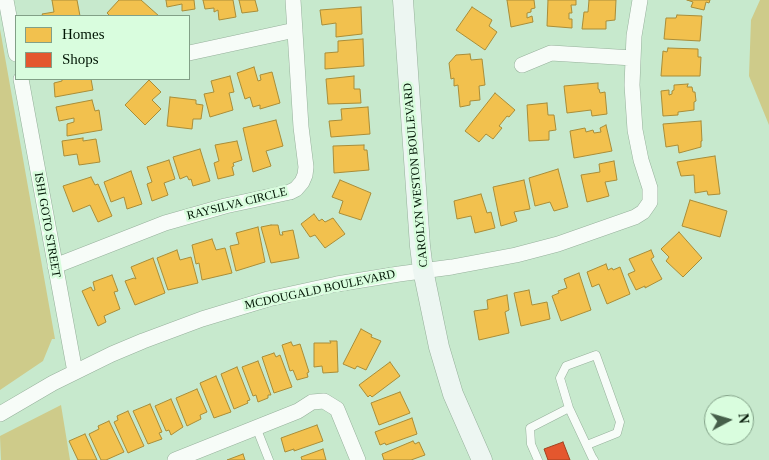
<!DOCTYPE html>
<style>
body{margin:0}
#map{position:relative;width:769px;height:460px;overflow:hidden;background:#c7e9cd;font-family:"Times New Roman",serif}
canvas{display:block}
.legend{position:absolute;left:15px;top:15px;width:175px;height:65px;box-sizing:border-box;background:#d9fdde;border:1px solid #82a087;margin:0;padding:6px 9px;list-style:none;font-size:15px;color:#001504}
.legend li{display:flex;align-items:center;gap:10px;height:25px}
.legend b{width:25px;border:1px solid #82a087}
.north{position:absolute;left:704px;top:395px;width:50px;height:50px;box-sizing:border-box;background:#d9fdde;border:1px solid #82a087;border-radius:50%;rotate:84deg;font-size:14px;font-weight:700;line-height:20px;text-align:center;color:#001504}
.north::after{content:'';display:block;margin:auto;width:18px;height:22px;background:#465f4a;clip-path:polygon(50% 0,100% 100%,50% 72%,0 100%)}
</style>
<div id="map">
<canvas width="769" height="460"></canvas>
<ul class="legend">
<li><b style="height:14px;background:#f2c14e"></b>Homes</li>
<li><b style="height:14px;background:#e4572e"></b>Shops</li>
</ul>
<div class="north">N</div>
</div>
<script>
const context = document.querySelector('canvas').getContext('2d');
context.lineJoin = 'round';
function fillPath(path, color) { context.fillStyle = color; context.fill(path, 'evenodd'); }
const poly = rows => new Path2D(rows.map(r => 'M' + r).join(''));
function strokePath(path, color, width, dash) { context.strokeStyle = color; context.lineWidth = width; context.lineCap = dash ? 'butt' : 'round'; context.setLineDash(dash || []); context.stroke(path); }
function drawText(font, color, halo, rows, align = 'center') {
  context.font = font + ' "Times New Roman",serif'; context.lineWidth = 5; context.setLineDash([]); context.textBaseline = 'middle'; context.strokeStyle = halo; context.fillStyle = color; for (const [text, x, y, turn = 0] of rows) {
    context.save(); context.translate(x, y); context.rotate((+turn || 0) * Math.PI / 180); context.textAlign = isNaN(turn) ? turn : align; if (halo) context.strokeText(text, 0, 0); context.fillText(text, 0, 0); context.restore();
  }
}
fillPath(poly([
 [760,0,769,0,769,125,749,76,751,20],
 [0,29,55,339,52,339,43,361,0,390],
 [61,405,70,460,1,460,0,436]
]), '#cecb8a');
const homes = poly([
 [52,0,77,0,80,16,43,16,42,14,54,12,52,0],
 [119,0,141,0,159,16,110,16,107,13,119,0],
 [166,0,194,0,195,9,182,11,182,4,167,7,166,0],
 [203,0,233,0,236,17,219,20,218,10,214,12,214,8,205,9,203,0],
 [239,0,255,0,258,11,242,13,239,0],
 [507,0,534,0,535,8,531,9,531,12,527,13,527,18,532,16,533,22,511,27,507,0],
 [548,0,576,0,576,5,571,5,572,13,569,13,569,19,572,19,572,28,547,26,548,0],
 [589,0,616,0,615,20,606,21,606,29,582,29,584,12,588,12,589,0],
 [687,0,710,0,709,3,706,2,704,10,691,7,693,2,687,0],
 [361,7,362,34,336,37,336,23,322,25,320,10,361,7],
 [472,7,492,20,489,26,497,32,485,50,456,30,472,7],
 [677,15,702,16,700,41,664,39,666,18,676,18,677,15],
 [363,39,364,66,325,69,325,53,338,52,338,41,363,39],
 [668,48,698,49,698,57,701,57,700,76,661,76,663,51,667,52,668,48],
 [470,54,471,60,482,59,485,85,479,86,480,100,470,101,470,105,460,107,458,85,454,86,454,78,451,79,449,63,456,55,470,54],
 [254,67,258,81,261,80,260,75,272,72,280,103,260,109,260,105,253,107,250,97,245,99,237,73,254,67],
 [230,76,234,92,229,93,233,110,210,117,204,94,214,92,211,81,230,76],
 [354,76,354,89,360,89,361,103,328,104,326,79,354,76],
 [62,79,91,79,93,90,55,97,54,83,62,81,62,79],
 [149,80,161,92,152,100,161,109,145,125,125,105,149,80],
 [598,83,598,89,599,89,600,93,605,92,607,114,592,116,591,110,567,113,564,86,598,83],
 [688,84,687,87,692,87,693,92,695,92,696,101,694,102,694,110,678,112,678,115,663,116,661,91,669,90,669,95,672,94,672,91,674,90,674,85,688,84],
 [495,93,515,110,509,117,507,116,499,126,502,128,493,139,486,134,479,142,465,131,495,93],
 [170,97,196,100,196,104,203,105,201,119,193,119,192,129,167,126,170,97],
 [92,100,95,111,99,110,102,130,67,136,67,124,74,122,74,118,59,121,56,107,92,100],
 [547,103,548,115,554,115,556,130,549,131,549,140,529,141,527,105,547,103],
 [368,107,370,134,331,137,329,121,342,120,341,109,368,107],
 [276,120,283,146,266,151,271,166,253,172,243,128,276,120],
 [701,121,702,141,701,141,701,147,679,153,678,145,666,147,663,124,701,121],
 [606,125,612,151,574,158,570,131,585,128,586,132,593,130,594,133,601,132,600,128,606,125],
 [83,138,83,141,96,139,100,162,79,165,77,154,64,156,62,141,83,138],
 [237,141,242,160,233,163,234,166,232,167,234,175,218,179,214,163,219,161,215,145,237,141],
 [364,145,364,150,367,150,369,170,334,173,333,146,364,145],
 [200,149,210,181,193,186,191,179,189,180,187,176,180,179,173,157,200,149],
 [715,156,720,194,708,195,707,191,695,193,694,175,681,176,677,162,715,156],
 [169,160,175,179,164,183,168,195,152,201,147,184,152,182,147,167,169,160],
 [614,161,617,180,605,182,609,196,587,202,581,175,600,172,599,164,614,161],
 [558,169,568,207,554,211,550,202,535,206,529,178,558,169],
 [131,171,142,204,127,209,124,197,111,202,104,182,131,171],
 [91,177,95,185,98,184,112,216,98,222,90,205,73,212,63,186,91,177],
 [340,180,371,193,361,220,339,213,343,201,332,197,340,180],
 [524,180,530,209,514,212,517,221,501,226,493,187,524,180],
 [481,194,487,213,491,212,495,228,475,233,471,216,457,219,454,201,481,194],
 [690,200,727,211,720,237,682,226,690,200],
 [314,214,319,221,322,219,325,222,333,218,345,234,325,248,315,235,310,237,301,224,314,214],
 [271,225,278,225,280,235,283,235,282,232,293,230,299,258,271,263,261,227,271,225],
 [258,227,265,262,236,271,230,246,239,244,236,233,258,227],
 [679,232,702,258,683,277,666,261,669,257,661,249,679,232],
 [212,239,216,250,225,248,232,273,202,280,199,263,196,264,192,245,212,239],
 [177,250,180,260,191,257,198,283,168,290,157,258,177,250],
 [651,250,654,257,651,259,662,279,645,288,645,286,636,290,628,274,635,271,629,259,651,250],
 [153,258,165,293,135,305,125,281,134,278,136,279,131,267,153,258],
 [606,264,608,270,612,268,613,270,620,267,630,294,607,304,599,284,592,287,587,272,606,264],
 [579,273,591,310,561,321,552,296,559,293,558,291,567,288,564,279,579,273],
 [112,275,118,291,114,292,120,309,104,316,106,322,98,326,82,291,91,287,93,291,95,290,93,282,112,275],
 [529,290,532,305,547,302,550,319,521,326,514,293,529,290],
 [507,295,509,310,505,312,509,333,479,340,474,311,488,309,487,300,507,295],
 [361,329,372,335,371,337,381,341,366,370,357,366,355,369,343,364,361,329],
 [330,341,337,341,338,372,323,373,322,366,314,367,314,343,331,343,330,341],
 [291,342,293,346,300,344,309,372,307,373,308,377,297,380,293,370,290,371,282,345,291,342],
 [274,353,276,357,280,355,292,387,274,393,262,357,274,353],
 [258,361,271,395,268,395,268,398,258,402,256,395,253,396,242,367,258,361],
 [390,362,400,376,372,397,370,395,368,397,359,385,390,362],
 [237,367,250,400,247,401,248,403,234,409,221,374,237,367],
 [216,376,231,412,214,418,200,383,216,376],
 [197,389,207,412,200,415,201,419,187,426,176,398,197,389],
 [400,392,410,413,379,425,371,403,400,392],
 [171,399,183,427,171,435,169,430,166,431,155,406,171,399],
 [150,404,162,432,159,433,162,439,148,444,133,411,150,404],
 [128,411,144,446,128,453,114,422,118,420,117,416,128,411],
 [412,418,417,434,386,445,385,443,380,445,375,432,412,418],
 [109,421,124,452,106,460,101,460,89,434,99,429,98,426,109,421],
 [317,425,323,441,294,451,294,449,285,452,281,438,317,425],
 [85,434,97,460,78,460,69,441,85,434],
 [413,441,415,444,419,442,425,455,411,460,384,460,382,454,413,441],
 [323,449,326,460,302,460,301,457,323,449],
 [243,454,245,460,227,460,243,454]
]);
fillPath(homes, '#f2c14e');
strokePath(homes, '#a98d38', 1);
const shops = poly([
 [563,442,570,460,548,460,544,449,563,442]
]);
fillPath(shops, '#e4572e');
strokePath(shops, '#a04321', 1);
const lane = poly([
 [256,427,269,460],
 [587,445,617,433,620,422,596,355,566,366,560,378,569,408,592,457,594,460],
 [538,460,531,444,530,428,569,408]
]);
const street = poly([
 [6,0,16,54],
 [189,53,295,30],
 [522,65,551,53,633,58],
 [21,79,75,372],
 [55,266,165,223,225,206,290,192,296,189,302,182,305,175,306,167,301,127,293,0],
 [0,414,53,383,112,354,143,341,202,319,268,299,337,284,399,274,452,267,516,255,558,244,635,217,643,212,650,202,650,188,641,160,635,130,632,85,634,36,640,0],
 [175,460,298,411,312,402,324,401,337,409,358,460]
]);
const secondary = poly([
 [403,0,420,246,423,270,439,347,453,394,482,460]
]);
strokePath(lane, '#96b09b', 9);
strokePath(street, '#96b09b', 16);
strokePath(secondary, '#96b09b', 21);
strokePath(lane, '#f7fcf8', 8);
strokePath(street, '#f7fcf8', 15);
strokePath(secondary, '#edf6f2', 20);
drawText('12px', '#001504', '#d9fdde', [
 ["CAROLYN WESTON BOULEVARD",416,175,-95],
 ["RAYSILVA CIRCLE",237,204,-14],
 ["ISHI GOTO STREET",47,225,80],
 ["MCDOUGALD BOULEVARD",320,290,-12]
]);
</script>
